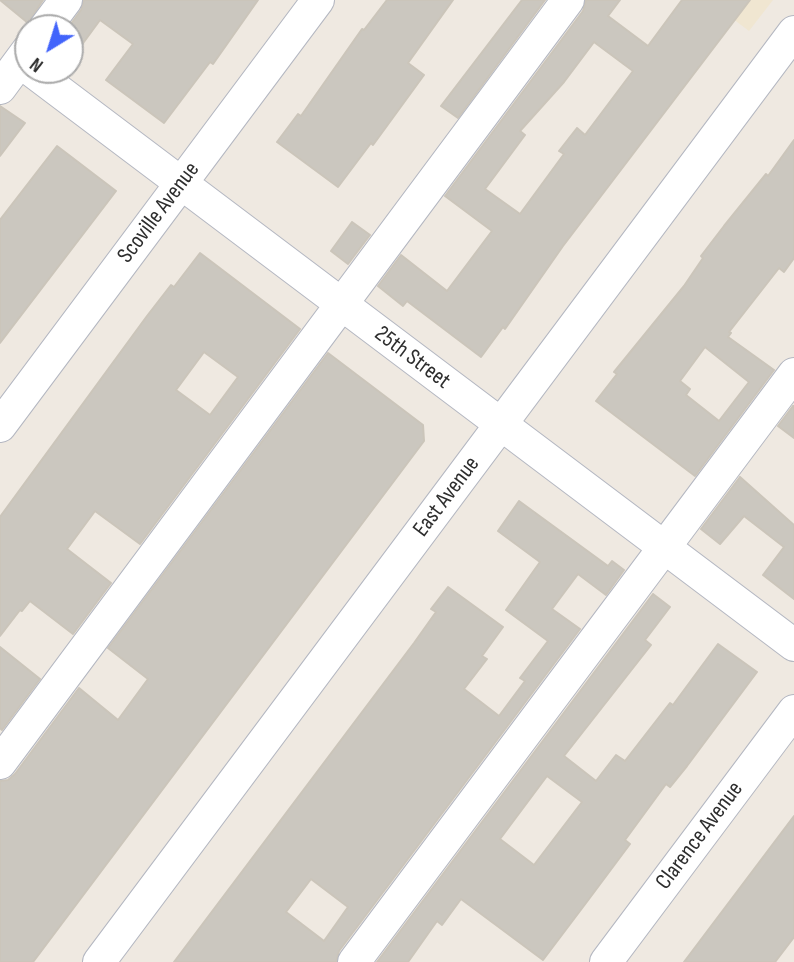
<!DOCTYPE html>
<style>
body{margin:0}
#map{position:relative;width:794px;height:962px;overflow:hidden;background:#efe9e1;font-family:"Sofia Sans Condensed",sans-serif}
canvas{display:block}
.north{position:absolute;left:14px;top:14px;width:70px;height:70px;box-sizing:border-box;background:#fff;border:2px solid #ababab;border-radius:50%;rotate:218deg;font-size:19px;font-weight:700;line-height:28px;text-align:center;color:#2e2e2e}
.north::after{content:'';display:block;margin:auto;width:24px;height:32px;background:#4264fb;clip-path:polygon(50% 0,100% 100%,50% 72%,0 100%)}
</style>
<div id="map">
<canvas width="794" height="962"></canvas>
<div class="north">N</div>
</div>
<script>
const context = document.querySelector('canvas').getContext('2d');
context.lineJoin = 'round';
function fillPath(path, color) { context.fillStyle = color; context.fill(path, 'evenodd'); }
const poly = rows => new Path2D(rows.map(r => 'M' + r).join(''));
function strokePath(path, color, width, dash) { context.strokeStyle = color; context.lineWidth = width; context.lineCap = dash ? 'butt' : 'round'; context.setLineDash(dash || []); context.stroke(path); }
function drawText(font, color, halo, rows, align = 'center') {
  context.font = font + ' "Sofia Sans Condensed",sans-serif'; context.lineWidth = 6; context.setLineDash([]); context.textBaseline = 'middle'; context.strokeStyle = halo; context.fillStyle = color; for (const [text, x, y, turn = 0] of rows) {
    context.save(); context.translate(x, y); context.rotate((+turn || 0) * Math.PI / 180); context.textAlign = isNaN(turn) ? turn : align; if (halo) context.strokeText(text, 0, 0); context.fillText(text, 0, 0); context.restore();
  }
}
fillPath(poly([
 [708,0,773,0,749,31]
]), '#f0e6d1');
const building = poly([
 [0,0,43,0,28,23,0,0],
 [84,0,258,0,213,64,210,62,164,123,106,80,133,44,100,20,70,61,70,28,68,28,81,10,84,0],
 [387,0,453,0,408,63,424,75,373,145,371,143,338,187,277,142,298,114,301,116,362,29,364,30,387,0],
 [522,0,545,0,458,118,441,106,522,0],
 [586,0,620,0,608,16,648,46,682,0,750,0,563,246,505,329,503,327,481,357,407,301,403,306,378,286,401,255,447,291,492,231,445,196,583,11,586,0],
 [594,42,633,71,585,135,577,128,559,151,564,154,520,214,485,189,525,135,520,131,564,82,594,42],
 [0,106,25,123,0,156,0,106],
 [794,140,794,258,784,272,779,268,729,332,731,333,728,337,774,370,695,476,596,401,617,374,614,372,684,286,703,258,701,256,724,226,766,174,768,176,794,140],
 [705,347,749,382,719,421,686,395,690,389,680,381,705,347],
 [57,146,116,191,0,343,0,220,57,146],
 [352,222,370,235,348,264,331,251,352,222],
 [200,253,300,329,140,544,95,511,67,549,111,583,73,634,30,601,22,611,20,610,0,636,0,517,147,316,171,285,174,287,200,253],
 [204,352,238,377,210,415,176,390,204,352],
 [328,353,423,425,424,441,33,962,0,962,0,781,8,780,15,774,79,688,118,720,148,679,108,648,328,353],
 [793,406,794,406,794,438,778,426,793,406],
 [740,477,794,525,794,599,763,575,784,547,744,516,720,544,701,529,740,477],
 [519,501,608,566,612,561,624,570,606,595,578,574,552,609,580,629,339,951,336,962,174,962,414,643,436,612,431,609,448,587,503,627,482,656,487,659,464,689,499,716,525,681,520,678,548,641,506,610,540,562,498,531,519,501],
 [311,879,348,907,324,941,286,912,311,879],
 [653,594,670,607,645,640,651,645,564,756,596,781,616,755,625,761,670,703,673,705,718,644,757,672,687,766,670,787,666,784,625,840,630,844,586,903,543,960,461,899,442,925,437,921,408,962,377,962,653,594],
 [547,776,582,802,534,865,500,839,547,776],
 [0,647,40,679,2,730,0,728,0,647],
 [794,816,794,937,775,962,684,962,794,816]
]);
fillPath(building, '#cbc7bf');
strokePath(building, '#cbc5ba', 2);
const minor = poly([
 [45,28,66,0],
 [31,70,794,645],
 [0,88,28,50],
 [0,426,318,0],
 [0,763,568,0],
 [99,962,794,32],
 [354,962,794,374],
 [606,962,794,711]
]);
strokePath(minor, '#b4b7c1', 34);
strokePath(minor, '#fff', 32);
drawText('23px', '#2e2e2e', '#fff', [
 ["Scoville Avenue",159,213,-53],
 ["25th Street",412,358,37],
 ["East Avenue",447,497,-53],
 ["Clarence Avenue",700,836,-53]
]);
</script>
